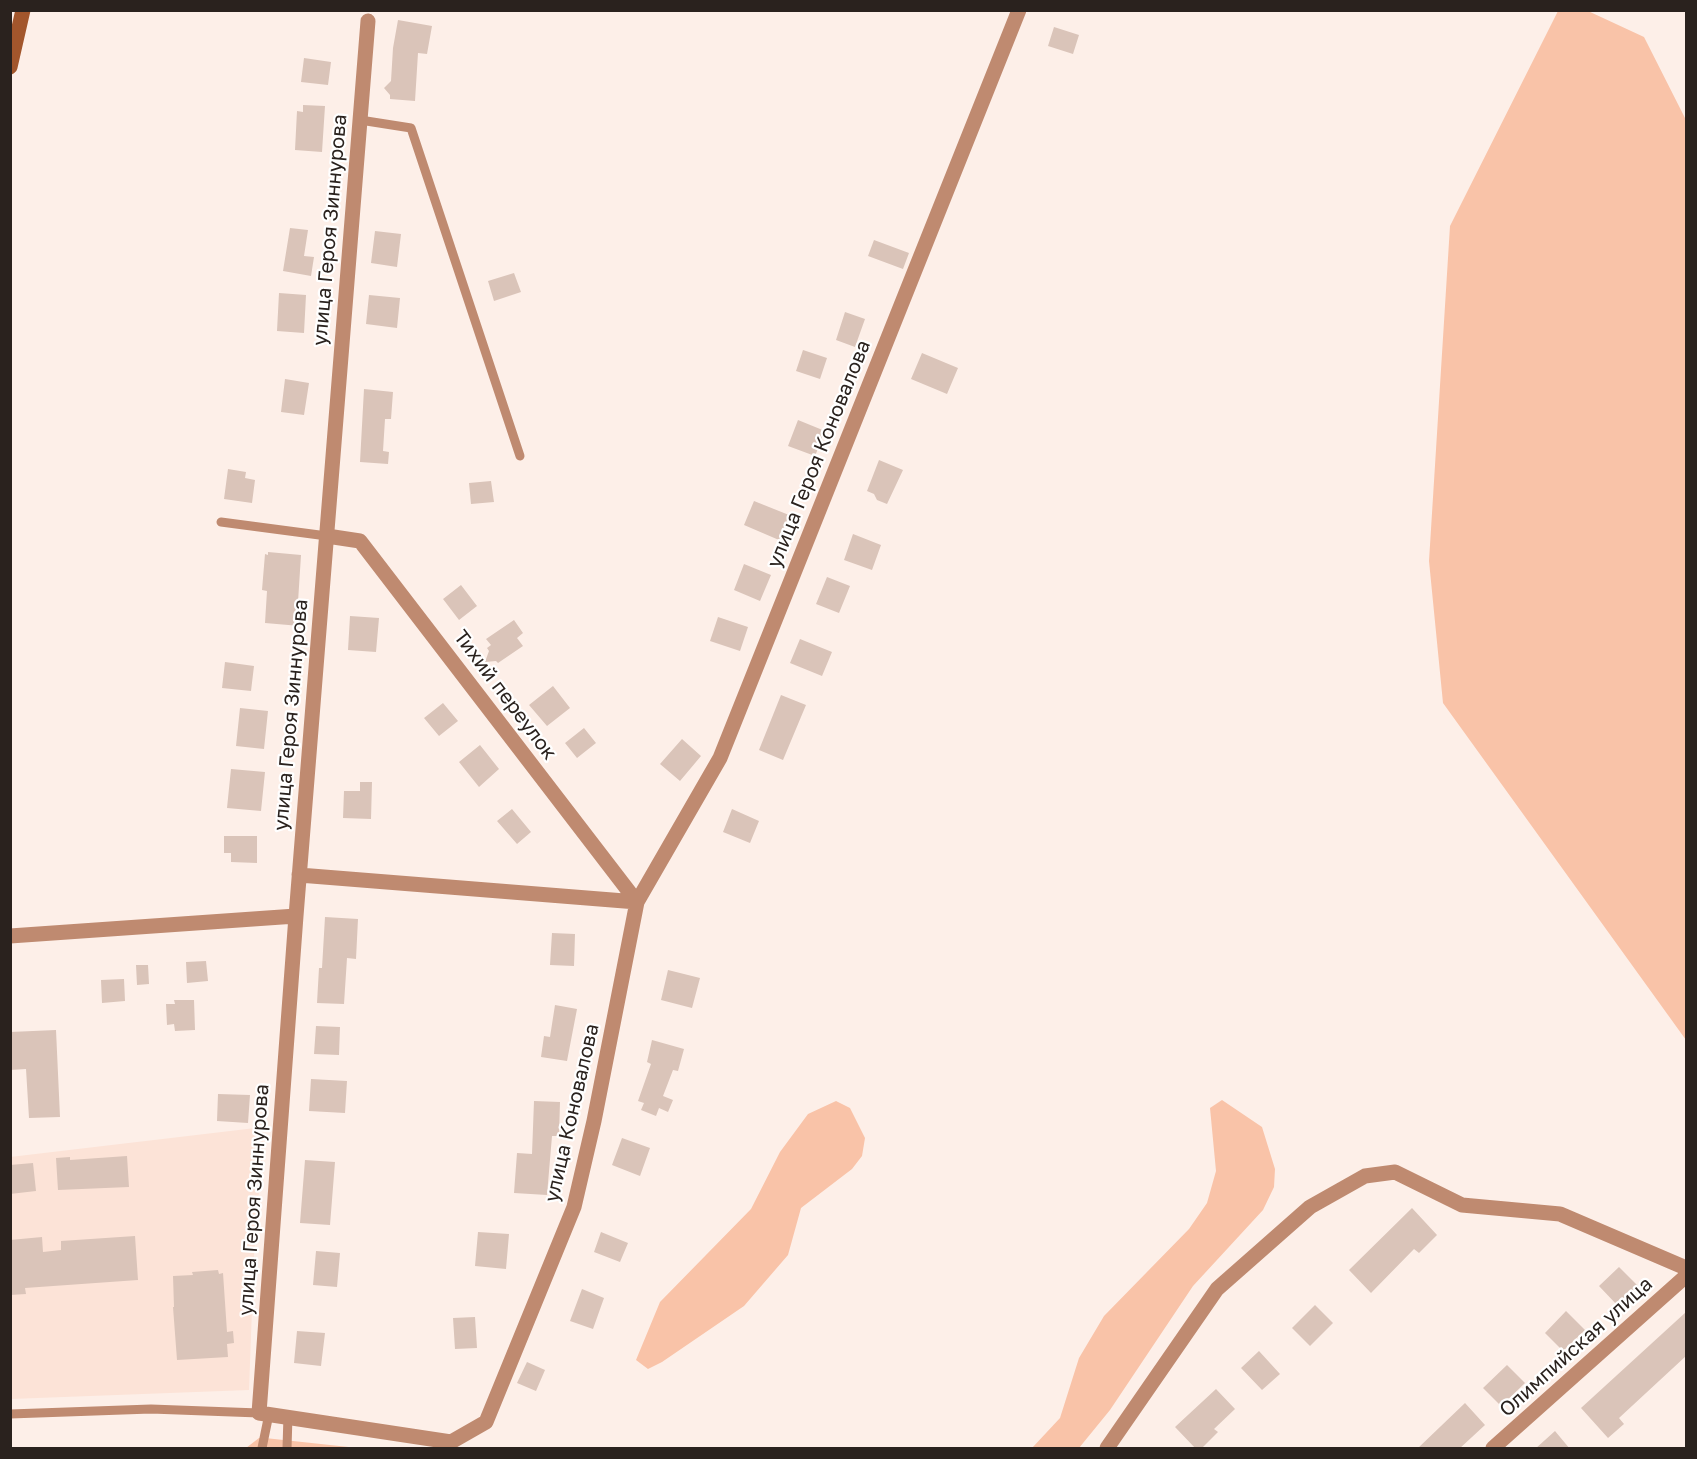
<!DOCTYPE html>
<meta charset="utf-8">
<style>
body{margin:0}
#map{position:relative;width:1697px;height:1459px;overflow:hidden;background:#fdefe8;font-family:"Golos Text",sans-serif}
canvas{display:block}
.frame{position:absolute;inset:0;border:12px solid #2a221e;pointer-events:none}
</style>
<div id="map">
<canvas width="1697" height="1459"></canvas>
<div class="frame"></div>
</div>
<script>
const context = document.querySelector('canvas').getContext('2d');
context.lineJoin = 'round';
function fillPath(path, color) { context.fillStyle = color; context.fill(path, 'evenodd'); }
const poly = rows => new Path2D(rows.map(r => 'M' + r).join(''));
function strokePath(path, color, width, dash) { context.strokeStyle = color; context.lineWidth = width; context.lineCap = dash ? 'butt' : 'round'; context.setLineDash(dash || []); context.stroke(path); }
function drawText(font, color, halo, rows, align = 'center') {
  context.font = font + ' "Golos Text",sans-serif'; context.lineWidth = 4.5; context.setLineDash([]); context.textBaseline = 'middle'; context.strokeStyle = halo; context.fillStyle = color; for (const [text, x, y, turn = 0] of rows) {
    context.save(); context.translate(x, y); context.rotate((+turn || 0) * Math.PI / 180); context.textAlign = isNaN(turn) ? turn : align; if (halo) context.strokeText(text, 0, 0); context.fillText(text, 0, 0); context.restore();
  }
}
fillPath(poly([
 [264,1127,254,1255,249,1390,11,1399,10,1157]
]), '#fce3d7');
fillPath(poly([
 [1558,11,1588,11,1644,37,1686,120,1686,1040,1443,703,1429,561,1450,226],
 [1222,1100,1262,1127,1275,1169,1274,1187,1263,1210,1193,1286,1110,1410,1079,1448,1032,1448,1060,1418,1079,1358,1104,1316,1189,1229,1207,1203,1216,1171,1210,1108],
 [836,1101,850,1108,865,1138,862,1156,852,1169,801,1208,788,1255,744,1306,662,1362,648,1369,636,1360,660,1302,751,1209,780,1152,808,1114],
 [259,1438,265,1438,358,1448,246,1448]
]), '#f9c3a8');
fillPath(poly([
 [398,20,432,26,427,54,418,53,415,101,390,99,390,95,384,88,391,81,393,48],
 [1054,27,1079,35,1073,54,1048,46],
 [304,58,331,62,328,85,301,82],
 [303,105,325,106,322,152,295,150,297,111,303,112],
 [290,228,308,230,304,256,314,257,311,276,283,271],
 [375,231,401,234,397,267,371,263],
 [874,240,909,253,903,269,868,256],
 [514,273,521,292,494,301,488,281],
 [279,293,306,295,304,333,277,331],
 [369,295,400,298,397,328,366,324],
 [845,312,865,319,855,347,836,340],
 [803,350,827,358,820,379,796,371],
 [922,353,958,368,947,394,911,379],
 [285,379,309,383,304,415,281,412],
 [364,389,393,392,391,419,385,419,383,451,389,452,388,464,360,462],
 [798,420,825,431,815,456,788,446],
 [879,460,903,470,887,504,877,500,874,494,867,491],
 [228,469,246,472,245,478,255,480,252,503,224,499],
 [491,481,494,502,471,504,469,483],
 [754,501,789,515,779,540,744,525],
 [853,534,881,545,872,570,844,560],
 [268,552,301,555,298,602,302,602,300,626,265,623,267,591,262,590,265,554,268,555],
 [744,564,771,575,760,601,734,590],
 [827,577,850,586,839,613,816,604],
 [461,585,477,606,459,620,443,599],
 [350,616,379,618,376,652,348,650],
 [718,617,748,627,740,651,710,641],
 [514,620,523,633,517,638,523,646,498,663,496,661,485,662,489,651,487,648,491,645,486,639],
 [800,639,832,652,822,676,790,663],
 [225,662,254,666,251,691,222,688],
 [553,686,570,708,547,726,529,705],
 [781,695,806,705,783,760,759,750],
 [443,703,458,721,439,736,424,718],
 [240,708,268,711,264,749,236,746],
 [584,728,596,743,577,758,565,743],
 [682,739,701,756,680,781,660,764],
 [480,745,499,769,479,787,459,762],
 [231,769,265,772,261,811,227,808],
 [360,782,372,782,371,819,343,818,344,791,360,791],
 [512,809,531,832,517,844,497,821],
 [732,809,759,821,750,843,723,832],
 [224,836,257,836,257,863,231,862,231,853,224,853],
 [325,917,358,919,356,959,347,958,344,1004,317,1003,319,968,322,968],
 [552,933,575,934,574,966,550,965],
 [206,961,208,981,187,983,186,962],
 [136,965,148,965,149,984,137,985],
 [668,970,700,978,692,1008,661,1000],
 [124,979,125,1001,102,1003,101,980],
 [174,1000,194,1000,195,1030,175,1031,174,1024,167,1025,166,1004,175,1004],
 [555,1005,577,1009,567,1061,541,1057,544,1036,550,1037],
 [316,1026,340,1027,339,1055,314,1054],
 [56,1030,60,1117,29,1118,26,1069,10,1070,10,1032],
 [652,1040,684,1049,678,1071,673,1070,663,1096,673,1100,668,1112,659,1108,656,1116,641,1110,644,1103,638,1101,651,1064,647,1062],
 [311,1079,347,1081,345,1113,309,1111],
 [218,1094,250,1095,248,1123,217,1121],
 [534,1101,560,1102,559,1136,552,1136,547,1195,514,1193,517,1153,532,1154],
 [622,1138,650,1148,640,1176,612,1165],
 [127,1156,129,1187,58,1190,56,1158,70,1157,70,1160],
 [305,1160,335,1162,330,1225,300,1223],
 [33,1163,36,1191,10,1194,10,1165],
 [1412,1208,1437,1235,1419,1253,1414,1249,1371,1293,1349,1270],
 [478,1232,509,1234,506,1269,475,1266],
 [601,1232,628,1243,620,1262,594,1252],
 [135,1236,138,1280,25,1288,26,1294,10,1295,10,1240,42,1237,43,1252,61,1250,61,1241],
 [316,1251,340,1253,337,1287,313,1285],
 [1619,1267,1638,1286,1617,1305,1599,1286],
 [218,1270,219,1274,223,1273,227,1332,233,1331,234,1343,227,1344,228,1357,177,1360,173,1307,174,1307,173,1276,193,1275,192,1272],
 [582,1289,604,1298,593,1329,570,1321],
 [1315,1305,1333,1323,1310,1346,1292,1328],
 [1566,1311,1585,1330,1563,1351,1545,1333],
 [1686,1312,1686,1356,1619,1418,1624,1424,1608,1438,1581,1408],
 [475,1317,477,1348,455,1349,453,1318],
 [297,1331,325,1333,321,1366,294,1363],
 [1259,1351,1280,1374,1262,1390,1241,1368],
 [527,1362,545,1370,536,1391,517,1383],
 [1507,1365,1525,1383,1501,1406,1483,1388],
 [1216,1389,1235,1409,1214,1429,1218,1432,1201,1449,1196,1449,1175,1427],
 [1465,1403,1485,1425,1459,1449,1417,1449],
 [1555,1431,1570,1449,1535,1449]
]), '#dac4b9');
strokePath(poly([
 [360,120,411,128,520,456],
 [221,522,327,536],
 [10,1414,151,1409,259,1413],
 [262,1448,269,1414],
 [287,1448,288,1416]
]), '#bf8a70', 9);
strokePath(poly([
 [368,21,296,916,259,1413,451,1442,486,1422,574,1207,594,1121,637,902,720,758,1019,10],
 [327,536,360,541,637,902],
 [299,875,637,902],
 [10,936,296,916],
 [1107,1448,1217,1289,1310,1207,1365,1176,1395,1172,1462,1205,1560,1214,1686,1268],
 [1493,1448,1686,1276]
]), '#bf8a70', 15);
strokePath(poly([
 [10,67,23,10]
]), '#a2562c', 15);
drawText('20px', '#2a221e', '#fff', [
 ["улица Героя Зиннурова",330,230,-85],
 ["улица Героя Коновалова",819,454,-68],
 ["Тихий переулок",505,695,53],
 ["улица Героя Зиннурова",291,715,-85],
 ["улица Коновалова",572,1113,-77],
 ["улица Героя Зиннурова",254,1200,-86],
 ["Олимпийская улица",1576,1347,-42]
]);
</script>
